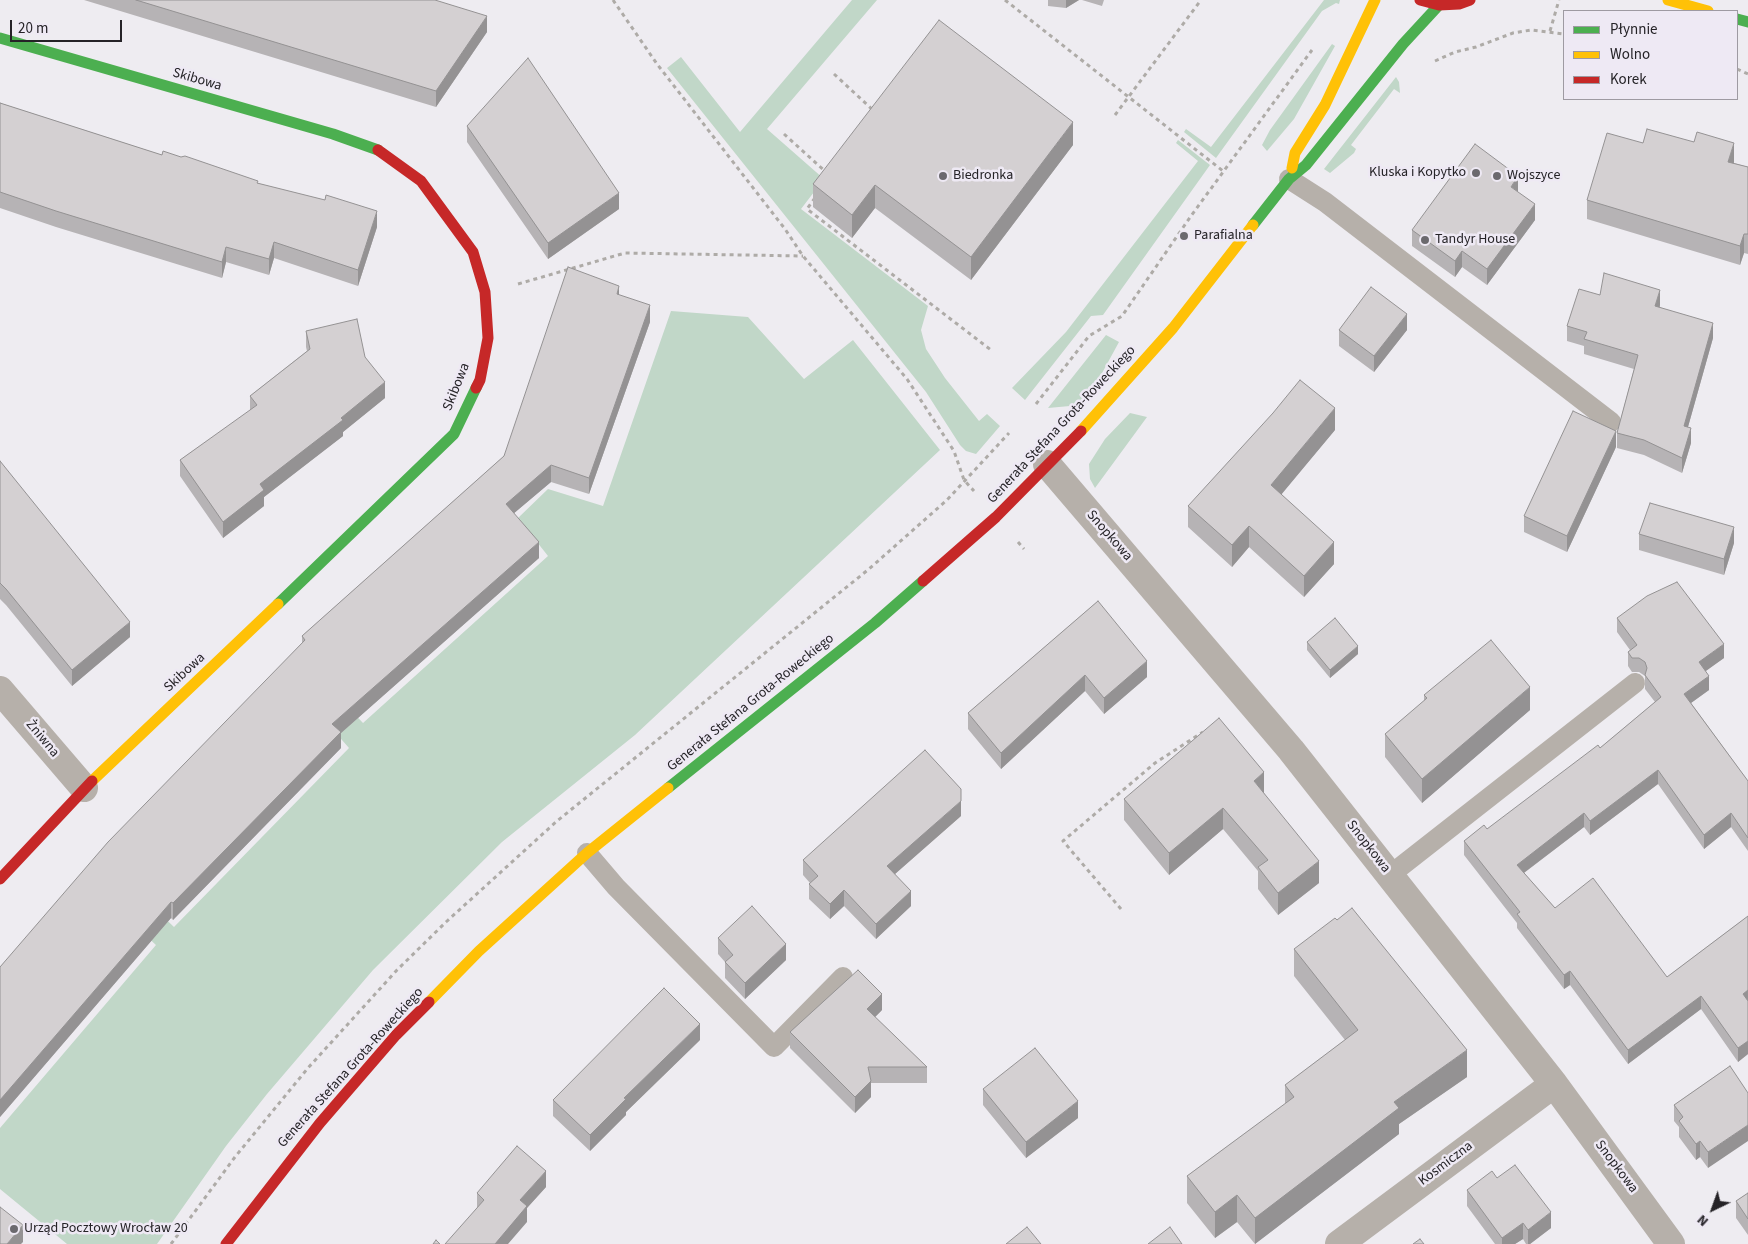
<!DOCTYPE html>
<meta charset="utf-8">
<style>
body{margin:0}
#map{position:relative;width:1748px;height:1244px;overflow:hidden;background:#eeecf1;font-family:"Source Sans 3",sans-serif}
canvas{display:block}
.legend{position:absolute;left:1563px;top:10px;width:175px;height:90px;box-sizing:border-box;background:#eee9f4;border:1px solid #9e9aa2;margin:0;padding:6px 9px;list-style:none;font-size:15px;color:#252327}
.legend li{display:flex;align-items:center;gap:10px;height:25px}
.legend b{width:25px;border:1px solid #9e9aa2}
.north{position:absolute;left:1688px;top:1184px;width:50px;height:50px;-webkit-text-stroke:4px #eee9f4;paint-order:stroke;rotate:222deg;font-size:14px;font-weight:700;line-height:20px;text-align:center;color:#252327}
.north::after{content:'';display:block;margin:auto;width:18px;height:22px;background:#252327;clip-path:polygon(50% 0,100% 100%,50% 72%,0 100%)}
.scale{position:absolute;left:10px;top:20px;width:112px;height:22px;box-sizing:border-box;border:2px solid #252327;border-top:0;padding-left:6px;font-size:15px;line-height:18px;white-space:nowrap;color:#252327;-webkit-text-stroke:4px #eee9f4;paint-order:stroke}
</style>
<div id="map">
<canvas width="1748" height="1244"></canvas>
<ul class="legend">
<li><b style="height:6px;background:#4caf50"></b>Płynnie</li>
<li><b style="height:6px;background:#ffc107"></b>Wolno</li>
<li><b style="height:6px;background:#c62828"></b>Korek</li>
</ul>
<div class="north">N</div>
<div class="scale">20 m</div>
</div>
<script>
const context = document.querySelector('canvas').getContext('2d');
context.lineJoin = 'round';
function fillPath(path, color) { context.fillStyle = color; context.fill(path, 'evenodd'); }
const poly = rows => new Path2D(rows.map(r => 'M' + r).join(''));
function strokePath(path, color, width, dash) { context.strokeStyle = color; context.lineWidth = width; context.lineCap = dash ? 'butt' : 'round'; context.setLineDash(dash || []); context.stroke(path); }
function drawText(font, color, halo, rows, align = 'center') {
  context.font = font + ' "Source Sans 3",sans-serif'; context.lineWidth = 5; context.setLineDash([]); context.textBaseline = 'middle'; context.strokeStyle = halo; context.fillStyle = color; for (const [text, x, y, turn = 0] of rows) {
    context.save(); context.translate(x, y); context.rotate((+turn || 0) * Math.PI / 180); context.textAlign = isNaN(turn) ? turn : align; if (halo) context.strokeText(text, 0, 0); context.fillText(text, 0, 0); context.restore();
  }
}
fillPath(poly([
 [852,0,877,0,767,129,824,179,801,209,928,306,921,330,926,349,945,378,979,421,987,414,1000,426,976,454,966,451,960,445,926,392,667,68,681,57,740,132],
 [1324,0,1340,0,1339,4,1336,3,1322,11,1216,158,1184,132,1186,129,1211,147],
 [1332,44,1335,46,1294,119,1267,151,1262,145,1270,130],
 [1396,77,1399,82,1400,93,1394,89,1351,145,1356,149,1354,153,1330,173,1324,169],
 [1178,140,1210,165,1103,315,1091,316,1025,400,1012,388,1066,332,1198,161,1176,143],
 [671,311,748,317,804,379,853,340,940,450,635,735,502,842,373,970,267,1094,226,1146,157,1244,67,1244,0,1189,0,1128,156,945,88,882,106,862,174,927,349,748,284,674,299,656,363,723,548,556,518,518,548,489,603,506],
 [1106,335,1119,342,1101,375,1079,402,1070,406,1048,408],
 [1130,413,1147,417,1095,488,1090,479,1089,464,1105,439]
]), '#c1d7c8');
strokePath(poly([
 [613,0,657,64,785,229,803,256,907,379,954,451,964,480,974,491],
 [1005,0,1223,171],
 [1550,31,1559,0],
 [1435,61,1455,52,1476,47,1513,33,1531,30,1564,34],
 [1737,69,1748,74],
 [834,74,874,111],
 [1115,115,1201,0],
 [784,134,827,173],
 [815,198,807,209,991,350],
 [518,284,625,253,803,256],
 [1036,404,1089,336,1122,316,1191,216,1312,50],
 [1018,542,1024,549],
 [1121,909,1063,841,1155,763,1203,732],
 [171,1244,235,1157,308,1068,397,970,446,922,557,821,869,569,947,500,1009,433]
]), '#aeaba7', 3, [4, 4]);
strokePath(poly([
 [1289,179,1325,202,1611,422],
 [587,853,616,887,774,1047,843,977],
 [1390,875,1635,683]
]), '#b6b0aa', 20);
strokePath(poly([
 [1047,464,1291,750,1554,1084,1671,1244],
 [0,690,84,788],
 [1339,1244,1554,1084]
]), '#b6b0aa', 28);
strokePath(poly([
 [1737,19,1748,22],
 [0,38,333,134,378,150],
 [1253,225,1289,179,1306,165,1403,44,1439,5],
 [278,604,454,434,476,388],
 [668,788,875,623,923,581]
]), '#4caf50', 11);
strokePath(poly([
 [1668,0,1708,11],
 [1292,168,1295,153,1325,105,1375,0],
 [1081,431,1173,328,1253,225],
 [92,781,278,604],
 [429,1002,479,951,587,853,668,788]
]), '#ffc107', 11);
strokePath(poly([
 [1420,0,1439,5,1459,4,1470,0],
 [378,150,421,181,473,252,485,292,488,338,480,380,476,388],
 [923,581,996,517,1081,431],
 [0,879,92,781],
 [226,1244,320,1123,396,1035,429,1002]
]), '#c62828', 11);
fillPath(poly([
 [84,0,435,0,487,32,436,107],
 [1048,0,1079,0,1066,8,1048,6],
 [1082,0,1104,0,1102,6],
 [0,103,162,155,258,183,377,227,358,286,274,258,269,275,226,262,222,278,56,227,0,208],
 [467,126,619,209,548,259,467,142],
 [1643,143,1734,162,1734,163,1748,167,1748,254,1744,253,1740,265,1587,219,1587,200],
 [1073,145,971,280,875,208,852,238,813,207,813,184],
 [1518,192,1535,220,1487,285,1462,267,1455,277,1412,246,1412,230],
 [619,295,650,322,589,494,551,482,514,513,539,558,341,733,341,748,173,920,171,918,0,1117,0,967,302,643,302,636,504,456],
 [1600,295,1660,305,1660,307,1713,338,1688,427,1691,443,1682,473,1644,455,1617,448,1617,433,1634,369,1584,354,1584,346,1567,341,1567,326],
 [1339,330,1407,330,1374,372,1339,346],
 [306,331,365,357,385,398,343,432,343,436,264,497,264,506,223,538,180,476,180,460,250,411,250,396,307,351,306,347],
 [1335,430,1281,494,1334,564,1304,597,1249,547,1232,567,1188,527,1188,506],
 [1616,447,1567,552,1524,532,1524,516],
 [0,461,130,637,72,686,6,605,0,599],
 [1639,534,1734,543,1724,575,1639,550],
 [1098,601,1147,677,1104,714,1085,691,1001,769,968,729,968,713],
 [1617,618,1724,658,1705,671,1709,690,1691,703,1748,781,1748,851,1731,827,1704,849,1658,784,1590,835,1584,827,1524,873,1555,908,1667,977,1748,916,1748,1054,1738,1062,1701,1009,1628,1064,1570,985,1564,989,1517,928,1517,923,1464,855,1464,841,1487,829,1600,748,1655,702,1645,689,1645,676,1639,672,1632,672,1628,666,1628,652,1630,650,1617,632],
 [1307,642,1358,654,1330,678,1307,650],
 [1424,695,1530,710,1422,803,1385,757,1385,734,1424,701],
 [1264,793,1319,883,1278,915,1258,889,1258,871,1223,829,1169,875,1124,820,1124,799],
 [961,816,895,874,911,906,876,939,844,906,830,919,809,899,809,884,810,883,803,875,803,860],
 [718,938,786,960,745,999,725,978,725,962,718,954],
 [1294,949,1467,1077,1399,1124,1399,1134,1255,1244,1237,1222,1215,1238,1187,1203,1187,1176,1285,1104,1285,1085,1345,1040,1294,976],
 [882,1010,875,1017,927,1067,927,1083,871,1083,871,1097,855,1113,790,1048,790,1032],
 [700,1040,626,1112,626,1115,590,1151,553,1116,553,1100],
 [1730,1066,1708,1168,1700,1157,1696,1160,1679,1137,1679,1127,1674,1121,1674,1105],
 [983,1089,1078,1118,1026,1158,983,1105],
 [1497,1178,1551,1228,1530,1244,1526,1244,1523,1239,1515,1244,1495,1244,1467,1206,1467,1190],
 [546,1187,527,1208,527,1222,477,1208,477,1193],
 [1748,1193,1748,1235,1736,1218,1736,1201]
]), '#b6b3b5');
fillPath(poly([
 [1066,0,1079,0,1066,8],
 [487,16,487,32,436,107,436,91],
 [1073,122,1073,145,971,280,971,257],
 [1734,143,1734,162,1728,181,1728,162],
 [1518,176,1518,192,1511,187],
 [875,185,875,208,852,238,852,215],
 [619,193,619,209,548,259,548,243],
 [1535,204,1535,220,1487,285,1487,269],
 [377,211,377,227,358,286,358,270],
 [1744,234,1744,253,1740,265,1740,246],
 [274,242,274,258,269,275,269,259],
 [226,247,226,262,222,278,222,262],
 [1462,251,1462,267,1455,277,1455,261],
 [619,286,619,302,617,294],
 [1660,290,1660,305,1655,321,1655,306],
 [650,305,650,322,589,494,589,478],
 [1407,314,1407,330,1374,372,1374,356],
 [1713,323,1713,338,1684,441,1684,426],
 [385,382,385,398,343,432,343,436,264,497,264,506,223,538,223,522,260,484],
 [1335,408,1335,430,1271,507,1271,485],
 [1691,428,1691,443,1682,473,1682,458],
 [1616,431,1616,447,1567,552,1567,536],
 [551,465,551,482,506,520,506,504],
 [1249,526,1249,547,1232,567,1232,545],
 [1734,527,1734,543,1724,575,1724,559],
 [539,542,539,558,341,733,341,748,173,920,173,903,332,724],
 [1334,542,1334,564,1304,597,1304,576],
 [130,622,130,637,72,686,72,670],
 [1724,644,1724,658,1699,676,1699,662],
 [1358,646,1358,654,1330,678,1330,670],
 [1147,661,1147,677,1104,714,1104,698],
 [1085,675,1085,691,1001,769,1001,753],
 [1709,676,1709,690,1684,708,1684,694],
 [1530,687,1530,710,1422,803,1422,779],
 [1658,770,1658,784,1590,835,1590,821],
 [1264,772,1264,794,1254,781],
 [961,801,961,816,887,881,887,866],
 [1223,808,1223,829,1169,875,1169,853],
 [1584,813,1584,827,1517,878,1517,865],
 [1731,813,1731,827,1704,849,1704,835],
 [1319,861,1319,883,1278,915,1278,893],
 [844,890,844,906,830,919,830,904],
 [911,891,911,906,876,939,876,924],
 [171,902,171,918,0,1117,0,1100],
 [786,944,786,960,745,999,745,983],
 [1570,971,1570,985,1564,989,1564,975],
 [1748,990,1748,1003,1743,994],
 [882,994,882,1010,867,1025,867,1009],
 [1701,996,1701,1009,1628,1064,1628,1050],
 [700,1024,700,1040,626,1112,626,1115,590,1151,590,1135,624,1098],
 [1748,1041,1748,1054,1738,1062,1738,1048],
 [1467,1050,1467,1077,1399,1124,1399,1134,1255,1244,1255,1218,1394,1102],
 [871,1081,871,1097,855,1113,855,1097],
 [1078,1101,1078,1118,1026,1158,1026,1142],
 [1748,1125,1748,1141,1708,1168,1708,1152],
 [1700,1141,1700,1157,1696,1160,1696,1144],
 [546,1171,546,1187,527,1208,527,1222,508,1244,495,1244,520,1200],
 [1237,1195,1237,1222,1215,1238,1215,1212],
 [1551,1212,1551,1228,1530,1244,1528,1244,1528,1230],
 [1523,1223,1523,1239,1515,1244,1502,1244,1502,1238],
 [23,1225,23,1242,21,1244,7,1244]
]), '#949293');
const building = poly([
 [136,0,435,0,487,16,436,91,136,0],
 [939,20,1073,122,971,257,875,185,852,215,813,184,939,20],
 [528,58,619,193,548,243,467,126,528,58],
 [0,103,162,155,163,151,181,157,185,156,258,181,257,183,325,200,326,195,377,211,358,270,274,242,269,259,226,247,222,262,56,211,0,192,0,103],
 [1647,129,1694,142,1697,132,1734,143,1728,162,1748,167,1748,234,1744,234,1740,246,1587,200,1607,133,1643,143,1647,129],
 [1475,144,1518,176,1511,187,1535,204,1487,269,1462,251,1455,261,1412,230,1475,144],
 [568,267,619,286,617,294,650,305,589,478,551,465,506,504,539,542,332,724,341,732,173,903,171,902,0,1100,0,967,108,842,305,640,302,636,504,456,568,267],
 [1604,273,1660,290,1655,306,1713,323,1684,426,1691,428,1682,458,1644,440,1617,433,1638,355,1584,339,1587,332,1567,326,1579,289,1600,295,1604,273],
 [1371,287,1407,314,1374,356,1339,330,1371,287],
 [357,319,365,357,385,382,341,418,343,420,260,484,264,490,223,522,180,460,257,405,250,396,310,349,306,331,357,319],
 [1300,380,1335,408,1271,485,1334,542,1304,576,1249,526,1232,545,1188,506,1273,413,1300,380],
 [1573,411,1616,431,1567,536,1524,516,1573,411],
 [0,461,130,622,72,670,6,589,0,583,0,461],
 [1650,503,1734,527,1724,559,1639,534,1650,503],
 [1677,582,1724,644,1699,662,1709,676,1684,694,1748,781,1748,838,1731,813,1704,835,1658,770,1590,821,1584,813,1517,865,1555,908,1593,878,1667,977,1748,916,1748,990,1743,994,1748,1001,1748,1041,1738,1048,1701,996,1628,1050,1570,971,1564,975,1517,914,1520,912,1464,841,1484,825,1487,829,1598,745,1600,748,1661,697,1645,675,1647,668,1645,662,1639,658,1632,658,1628,652,1637,645,1617,618,1647,596,1677,582],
 [1098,601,1147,661,1104,698,1085,675,1001,753,968,713,1098,601],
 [1335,618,1358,646,1330,670,1307,642,1335,618],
 [1491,640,1530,687,1422,779,1385,734,1427,698,1424,695,1491,640],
 [1219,718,1264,772,1254,781,1319,861,1278,893,1258,867,1268,860,1223,808,1169,853,1124,799,1219,718],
 [925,750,961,789,961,801,887,866,911,891,876,924,844,890,830,904,809,884,818,876,803,860,925,750],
 [752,906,786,944,745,983,725,962,733,955,718,938,752,906],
 [1352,908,1467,1050,1394,1102,1399,1108,1255,1218,1237,1195,1215,1212,1187,1176,1294,1097,1285,1085,1358,1030,1294,949,1335,918,1337,920,1352,908],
 [858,970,882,994,867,1009,927,1067,868,1067,871,1081,855,1097,790,1032,858,970],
 [664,988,700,1024,624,1098,626,1099,590,1135,553,1100,664,988],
 [1035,1048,1078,1101,1026,1142,983,1089,1035,1048],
 [1730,1066,1748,1093,1748,1125,1708,1152,1700,1141,1696,1144,1679,1121,1683,1117,1674,1105,1730,1066],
 [517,1146,546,1171,520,1200,527,1206,495,1244,445,1244,484,1200,477,1193,517,1146],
 [1515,1165,1551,1212,1528,1230,1523,1223,1502,1238,1467,1190,1492,1171,1497,1178,1515,1165],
 [1748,1193,1748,1219,1736,1201,1748,1193],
 [0,1207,23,1225,7,1244,0,1244,0,1207],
 [1027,1227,1041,1244,1006,1244,1027,1227],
 [1170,1227,1182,1244,1148,1244,1170,1227],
 [1420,1239,1424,1244,1413,1244,1420,1239],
 [436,1240,440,1244,433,1244,436,1240]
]);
fillPath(building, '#d4d0d2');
strokePath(building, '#949293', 1);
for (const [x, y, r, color] of [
 [1476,173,5,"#6b696e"],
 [943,176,5,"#6b696e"],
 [1497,176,5,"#6b696e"],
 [1184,236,5,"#6b696e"],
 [1425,240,5,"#6b696e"],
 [14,1229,5,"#6b696e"]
]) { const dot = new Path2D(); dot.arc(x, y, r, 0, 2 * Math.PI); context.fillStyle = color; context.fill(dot); strokePath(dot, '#eee9f4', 2); }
drawText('14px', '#252327', '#eee9f4', [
 ["Skibowa",197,80,16],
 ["Skibowa",457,387,-68],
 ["Generała Stefana Grota-Roweckiego",1062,425,-47],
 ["Snopkowa",1109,536,49],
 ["Skibowa",185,673,-43],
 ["Generała Stefana Grota-Roweckiego",751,703,-39],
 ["Żniwna",42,739,50],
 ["Snopkowa",1368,847,52],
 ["Generała Stefana Grota-Roweckiego",351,1068,-48],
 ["Kosmiczna",1446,1164,-37],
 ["Snopkowa",1616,1167,53]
]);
drawText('14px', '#252327', '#eee9f4', [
 ["Kluska i Kopytko",1466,173,"right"],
 ["Biedronka",953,176],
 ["Wojszyce",1507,176],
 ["Parafialna",1194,236],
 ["Tandyr House",1435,240],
 ["Urząd Pocztowy Wrocław 20",24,1229]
], 'left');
</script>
